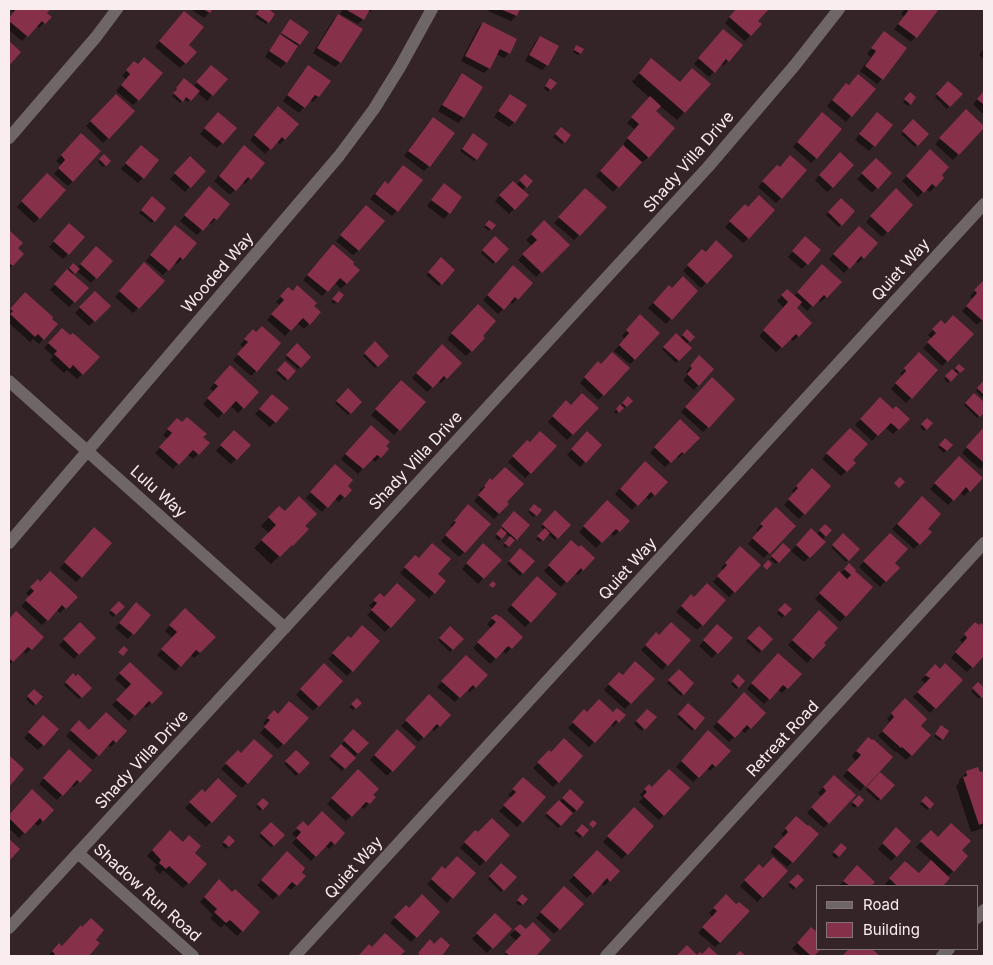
<!DOCTYPE html>
<style>
body{margin:0}
#map{position:relative;width:993px;height:965px;overflow:hidden;background:#342427;font-family:Inter,sans-serif}
canvas{display:block}
.frame{position:absolute;inset:0;border:10px solid #f9edef;pointer-events:none}
.legend{position:absolute;left:816px;top:885px;width:162px;height:65px;box-sizing:border-box;background:#342427;border:1px solid #837477;margin:0;padding:6px 9px;list-style:none;font-size:15px;color:#f9edef}
.legend li{display:flex;align-items:center;gap:10px;height:25px}
.legend b{width:25px;border:1px solid #837477}
</style>
<div id="map">
<canvas width="993" height="965"></canvas>
<div class="frame"></div>
<ul class="legend">
<li><b style="height:6px;background:#6f6668"></b>Road</li>
<li><b style="height:14px;background:#863149"></b>Building</li>
</ul>
</div>
<script>
const context = document.querySelector('canvas').getContext('2d');
context.lineJoin = 'round';
function fillPath(path, color) { context.fillStyle = color; context.fill(path, 'evenodd'); }
const poly = rows => new Path2D(rows.map(r => 'M' + r).join(''));
function strokePath(path, color, width, dash) { context.strokeStyle = color; context.lineWidth = width; context.lineCap = dash ? 'butt' : 'round'; context.setLineDash(dash || []); context.stroke(path); }
function drawText(font, color, halo, rows, align = 'center') {
  context.font = font + ' Inter,sans-serif'; context.lineWidth = 4; context.setLineDash([]); context.textBaseline = 'middle'; context.strokeStyle = halo; context.fillStyle = color; for (const [text, x, y, turn = 0] of rows) {
    context.save(); context.translate(x, y); context.rotate((+turn || 0) * Math.PI / 180); context.textAlign = isNaN(turn) ? turn : align; if (halo) context.strokeText(text, 0, 0); context.fillText(text, 0, 0); context.restore();
  }
}
fillPath(poly([
 [9,9,49,9,46,14,44,23,39,28,36,25,22,41,9,30,9,19,14,13],
 [191,9,212,9,204,18],
 [261,9,265,9,273,14,266,24,255,17],
 [343,9,373,9,370,12,368,10,363,19,358,24,340,14],
 [489,9,519,9,516,16,511,21,488,11],
 [736,9,767,9,756,22,760,25,745,41,725,23],
 [905,9,938,9,911,42,894,29,904,17,901,14],
 [338,15,340,62,335,67,313,53,333,20],
 [179,17,187,45,185,63,180,68,155,47],
 [288,23,299,44,297,46,286,62,281,68,265,57,275,41,280,36],
 [483,23,509,53,504,58,496,54,489,68,484,73,461,61,478,28],
 [718,35,741,45,723,66,721,64,709,77,694,64],
 [540,37,547,65,542,70,525,61,535,42],
 [879,38,882,79,877,84,860,71,871,57,867,54],
 [577,47,580,53,578,55,573,52],
 [984,49,984,59,979,55],
 [308,67,329,81,318,96,313,102,310,100,299,113,283,101,303,72],
 [129,68,138,100,133,105,116,91,126,79,122,76],
 [644,68,684,112,677,120,659,105,654,111,648,157,643,162,642,161,613,192,596,176,625,145,623,144,635,130,627,123,650,98,632,82],
 [206,72,226,79,207,101,197,92,188,102,184,99,180,103,172,96,175,92,174,91,184,80,193,87],
 [462,75,482,87,463,118,458,123,438,111,457,80],
 [551,80,555,83,548,92,544,88],
 [948,82,961,94,947,109,935,97],
 [848,86,874,89,846,122,827,106,841,89],
 [984,92,984,115,973,104],
 [910,94,915,98,908,106,903,102],
 [116,96,133,112,103,143,86,126],
 [510,96,514,122,509,127,494,117,505,101],
 [966,111,983,127,953,160,935,144],
 [273,113,285,139,280,144,276,141,265,154,250,140],
 [822,113,816,158,811,163,793,147],
 [213,118,235,128,217,148,200,134],
 [433,118,429,166,424,171,404,156,428,123],
 [872,118,891,125,869,151,855,140],
 [913,121,927,134,915,147,901,134],
 [561,129,569,135,562,144,553,137],
 [471,137,476,159,474,161,460,151],
 [76,140,73,181,68,186,54,174,61,165,56,161],
 [136,152,143,178,138,183,121,169],
 [239,152,264,163,245,184,242,182,230,195,214,181],
 [840,154,833,187,827,192,815,180],
 [104,156,109,161,103,167,98,162],
 [925,156,943,178,930,192,926,189,918,197,902,181],
 [876,160,890,173,872,193,857,179],
 [185,163,204,171,185,192,170,179],
 [403,166,397,211,392,216,370,199,385,182,388,185],
 [772,171,781,198,776,203,758,187],
 [525,176,531,181,522,191,527,195,509,214,495,201,513,182,516,185],
 [42,179,39,218,34,223,17,207],
 [586,189,605,207,574,240,554,223],
 [439,190,461,198,444,219,427,206],
 [204,193,228,204,211,224,208,223,197,235,180,221],
 [891,195,887,232,882,237,866,222],
 [152,198,165,208,152,223,139,213],
 [841,199,854,211,839,227,826,215],
 [740,211,748,238,743,243,725,227],
 [361,212,359,250,353,255,336,241],
 [490,221,494,225,489,231,484,227],
 [544,222,568,245,536,277,518,260,532,246,526,240],
 [859,227,877,243,858,263,855,261,844,273,829,259],
 [64,230,83,237,63,259,49,247],
 [9,231,21,243,16,248,22,254,9,269],
 [170,232,182,259,177,264,174,262,163,275,146,261],
 [495,238,507,249,493,264,481,253],
 [805,238,819,250,802,269,788,257],
 [328,251,351,264,358,270,341,289,335,283,322,296,303,280],
 [91,253,111,261,91,283,76,270,72,275,74,302,69,307,50,290,73,265,77,268],
 [706,254,731,256,701,288,683,271,697,256],
 [441,259,454,271,439,286,426,275],
 [139,269,138,308,133,313,115,297],
 [818,271,840,282,821,302,818,300,807,311,799,303,795,309,798,336,793,341,790,338,776,352,759,336,784,308,777,301,787,290,794,296],
 [508,272,517,299,512,304,510,302,498,314,483,300],
 [984,281,984,318,977,325,962,311,973,299,970,296],
 [288,289,309,324,304,329,297,323,285,336,267,320,280,305,276,302],
 [672,289,697,291,666,324,648,308,664,292],
 [95,292,109,306,89,326,75,313],
 [339,292,342,295,334,304,331,302],
 [20,299,50,319,57,324,39,344,33,339,30,342,9,323,9,311],
 [478,306,481,336,484,338,466,356,447,339],
 [640,316,635,359,630,364,614,351,625,339,622,336],
 [941,322,947,361,942,366,923,348,932,339,928,335],
 [253,331,256,371,251,376,233,360,244,348,240,345],
 [687,331,694,337,686,344,690,348,676,363,662,349,676,335,680,338],
 [57,334,82,374,77,379,67,370,64,373,50,360,53,356,44,348],
 [375,343,388,356,375,368,363,356],
 [297,345,310,357,298,369,285,358],
 [437,351,460,363,441,383,438,381,427,392,412,378],
 [919,354,911,398,906,403,891,389,902,376,900,374],
 [285,362,294,371,285,381,276,373],
 [694,362,713,369,694,390,683,380,688,374,686,372],
 [598,363,601,365,603,395,598,400,580,383],
 [959,365,963,369,957,374,956,374,948,383,944,379,952,370,954,371],
 [230,367,243,408,238,413,230,405,218,418,203,404,214,392,210,388],
 [984,382,984,399,976,391],
 [707,384,734,399,703,432,681,412],
 [396,387,424,402,394,435,371,415],
 [348,390,360,402,348,415,335,403],
 [974,394,984,403,984,411,977,418,964,405],
 [628,398,631,401,624,408,623,407,616,414,614,412],
 [267,401,275,422,270,427,255,414],
 [566,402,571,407,597,408,567,440,548,422],
 [875,404,893,411,908,419,893,434,885,427,872,441,855,425],
 [927,420,931,423,924,431,920,427],
 [172,425,202,437,208,443,193,459,187,454,173,469,155,453,168,439,163,435],
 [675,426,698,438,679,458,676,456,665,467,650,453],
 [984,429,984,465,980,469,962,453],
 [366,432,387,449,375,462,371,459,358,474,341,459],
 [845,434,851,460,854,463,841,476,822,459],
 [229,436,236,459,231,464,216,451],
 [583,438,601,445,580,467,567,455],
 [945,440,951,445,944,453,938,447],
 [527,442,530,473,525,478,508,462],
 [954,463,981,478,964,496,960,492,948,505,930,489],
 [640,468,666,482,649,500,645,496,632,510,615,494],
 [330,471,350,490,339,502,334,498,322,512,306,498],
 [807,475,804,514,799,519,784,505,794,494,792,491],
 [485,485,505,502,499,514,494,519,474,501,481,493,479,491],
 [917,503,926,529,930,532,914,549,892,529],
 [534,505,540,510,533,517,528,512],
 [279,507,307,529,284,553,283,552,271,564,254,548,269,533,261,526],
 [602,507,628,521,614,536,610,533,596,548,579,532],
 [463,511,464,552,459,557,441,541,452,528,450,526],
 [555,512,569,525,555,540,548,534,540,542,536,539,544,530,541,527],
 [514,513,516,539,514,541,513,540,506,548,503,546,510,537,505,533,499,541,495,537,501,530,500,529],
 [771,514,794,526,764,558,748,544,758,532,756,530],
 [825,525,830,531,822,540,824,542,804,562,791,551,811,530,816,535],
 [89,534,81,577,76,582,60,568],
 [890,534,893,564,898,568,880,587,859,567],
 [843,535,859,549,846,562,831,547],
 [571,542,594,558,578,575,575,572,561,587,544,571],
 [783,545,789,550,776,564,770,559],
 [478,550,500,560,478,584,462,569],
 [520,550,533,561,520,576,507,564],
 [735,553,734,592,729,597,713,582,723,570,721,568],
 [410,562,436,574,445,581,429,598,400,573],
 [849,565,871,588,840,622,815,599,834,578,840,574],
 [38,581,40,584,76,597,60,613,57,610,42,625,21,606,30,597,26,593],
 [532,583,530,622,525,627,507,610],
 [380,595,390,627,385,632,367,615,373,609,369,606],
 [691,596,694,598,724,600,697,630,676,612],
 [119,603,123,607,113,617,109,613],
 [785,604,790,609,782,618,777,613],
 [131,609,149,615,128,639,115,628],
 [185,610,200,653,194,658,190,654,175,671,157,655,173,638,165,631],
 [819,612,822,643,824,645,807,663,788,645],
 [16,613,42,637,26,654,22,651,9,665,9,621],
 [496,615,521,637,506,654,503,651,490,664,473,648,491,628,487,624],
 [80,624,94,638,74,659,59,645],
 [975,624,979,627,981,625,984,628,984,654,967,672,951,658,963,644,960,640],
 [717,626,731,638,712,658,699,646],
 [450,628,462,639,450,652,438,640],
 [759,628,771,639,759,653,746,641],
 [656,634,659,637,690,640,662,670,641,650],
 [350,640,379,641,347,676,328,659,343,643],
 [466,656,486,675,470,692,467,689,455,702,437,687],
 [773,660,800,674,782,693,778,690,764,704,747,689],
 [130,663,161,693,146,708,143,705,129,721,112,705,127,690,115,679],
 [319,670,341,681,313,711,296,695],
 [679,671,692,683,681,696,667,683],
 [930,671,940,671,962,680,930,713,913,697,926,684,921,680],
 [619,673,622,676,653,679,625,709,604,690],
 [73,674,90,688,79,699,64,685],
 [738,676,744,681,736,689,731,684],
 [978,683,984,689,984,694,979,699,971,691],
 [34,691,41,697,33,706,26,699],
 [429,696,450,715,434,731,431,728,419,742,401,726],
 [357,699,360,703,353,710,349,707],
 [739,699,764,713,745,733,741,730,729,742,713,727],
 [905,700,919,726,911,755,906,760,896,751,895,752,878,736,890,722,887,719],
 [689,705,703,718,692,731,677,717],
 [647,710,655,717,642,731,634,724],
 [584,711,587,714,613,714,624,715,613,727,610,724,589,747,568,728],
 [269,717,283,744,278,749,260,733,266,726,263,723],
 [38,722,43,745,38,750,24,738],
 [79,722,89,731,125,732,111,747,107,744,93,760,66,736],
 [939,729,942,739,940,741,934,737],
 [353,731,367,743,355,756,346,747,345,749,354,758,342,771,329,759],
 [392,736,414,747,387,776,370,760],
 [703,737,729,751,710,771,707,768,693,782,676,767],
 [863,743,891,757,860,791,843,776,856,761,852,756],
 [238,752,240,755,271,757,242,788,221,769],
 [296,752,308,763,296,776,284,764],
 [549,752,558,782,553,787,533,768],
 [64,756,90,770,74,787,71,785,57,800,39,784],
 [358,771,372,795,374,797,364,809,361,806,346,821,327,804],
 [967,772,979,774,984,772,984,828,971,832,956,786,959,783,959,780],
 [880,774,893,785,878,801,866,790],
 [834,776,854,795,824,828,807,813,822,797,818,793],
 [523,779,544,798,517,827,499,811,512,798,508,795],
 [649,785,652,788,689,788,659,820,639,802,643,798,640,795],
 [32,791,53,810,38,826,34,823,19,838,9,828,9,816],
 [202,791,205,793,236,796,206,827,185,808],
 [570,791,583,803,558,828,545,816],
 [859,797,862,800,855,808,851,805],
 [926,798,933,804,927,810,920,804],
 [263,800,267,803,260,811,256,807],
 [629,813,653,826,622,859,603,842],
 [796,818,818,834,787,867,770,852,784,837,781,834],
 [271,823,283,835,271,847,259,836],
 [582,825,587,830,580,838,574,833],
 [298,828,308,828,344,833,329,849,325,845,311,861,292,843,297,838,292,834],
 [475,831,478,834,509,835,480,866,460,848],
 [931,832,938,838,960,850,953,871,947,877,949,878,941,886,887,886,885,884,905,863,918,875,932,861,916,847],
 [891,834,896,856,891,861,878,849],
 [165,836,193,853,188,883,183,888,163,870,160,874,154,868,157,865,147,856],
 [229,837,233,841,226,849,222,845],
 [841,845,845,849,836,859,832,855],
 [597,851,609,881,604,886,601,883,587,898,569,881],
 [282,858,304,876,291,890,286,886,273,900,257,885],
 [501,864,515,877,501,892,488,879],
 [759,866,762,897,757,902,740,886],
 [857,867,874,882,870,886,839,886],
 [442,868,445,870,475,873,447,903,427,884],
 [798,875,802,880,793,890,788,885],
 [214,886,232,893,242,931,237,936,224,924,221,928,210,918,213,915,200,902],
 [564,888,582,904,554,934,536,918],
 [522,895,526,899,520,906,516,903],
 [726,896,720,942,715,947,698,933,713,917,709,913],
 [406,907,409,909,439,912,411,942,390,923],
 [495,915,510,929,487,953,472,939],
 [520,925,526,931,550,940,535,956,503,956,517,941,510,935],
 [806,933,817,949,819,949,813,956,801,956,792,949],
 [94,940,99,943,87,956,48,956,54,949],
 [851,949,870,949,878,956,844,956]
]), '#0007');
fillPath(poly([
 [16,9,51,9,47,13,52,17,45,24,42,21,28,37,9,21,9,18],
 [203,9,213,9,210,13],
 [260,9,268,9,275,14,269,23,256,14],
 [345,9,370,9,364,20],
 [500,9,520,9,517,16],
 [736,9,769,9,758,21,762,24,751,36,729,17],
 [905,9,939,9,917,38,898,24,908,11],
 [184,11,204,27,189,45,197,52,186,64,159,41],
 [338,14,363,29,341,63,317,48],
 [290,19,309,32,300,45,281,33],
 [483,22,517,39,510,54,500,49,490,69,465,56],
 [723,29,743,45,729,62,726,59,715,73,698,58],
 [884,31,907,48,883,80,865,66,876,51,871,48],
 [280,34,298,46,287,63,269,51],
 [540,36,559,46,548,66,529,55],
 [9,41,21,52,9,66],
 [576,45,584,49,581,54,574,50],
 [144,57,163,73,139,101,121,85,130,74,126,70,134,61,138,64],
 [651,58,680,82,692,68,711,84,685,113,639,73],
 [211,65,228,79,213,96,196,82],
 [308,65,331,81,319,97,315,95,305,108,287,95],
 [462,73,483,87,464,118,442,105],
 [858,74,876,89,852,117,832,100,846,83,849,85],
 [184,78,200,91,191,101,186,97,183,102,173,93,177,89,176,88],
 [550,78,557,83,551,90,545,86],
 [948,81,963,94,950,107,936,94],
 [984,91,984,105,977,99],
 [910,92,916,97,911,105,904,99],
 [116,94,135,111,109,139,90,121],
 [510,94,527,105,515,123,498,111],
 [650,96,661,106,656,111,675,128,649,158,627,138,639,124,631,117],
 [278,106,299,124,285,140,282,137,271,150,254,135],
 [966,109,984,126,984,128,959,155,939,138],
 [218,112,237,128,223,144,204,128],
 [822,112,842,129,817,159,797,142],
 [877,112,893,125,875,147,859,134],
 [433,117,455,133,430,167,408,151],
 [913,119,929,134,918,146,902,131],
 [561,127,571,135,565,143,555,134],
 [81,133,101,151,73,182,58,168,65,160,61,155],
 [473,133,488,144,477,160,462,149],
 [141,145,159,160,144,179,125,163],
 [244,145,265,163,251,180,248,177,236,191,219,176],
 [623,145,642,162,619,188,600,171],
 [930,149,949,167,942,175,944,178,936,187,932,184,924,193,906,176],
 [840,152,854,165,833,188,819,175],
 [104,154,111,161,106,166,99,159],
 [790,155,807,170,782,199,762,181,777,165,780,167],
 [190,156,206,171,191,188,174,173],
 [876,158,892,173,878,189,861,173],
 [403,165,423,180,398,212,375,194,385,181,388,184],
 [47,173,66,190,40,219,21,201],
 [525,174,533,181,527,188,519,180],
 [513,181,529,195,515,210,499,195],
 [444,183,462,197,450,214,431,200],
 [209,186,230,204,217,220,214,218,203,231,184,215],
 [585,188,607,207,580,236,558,217],
 [896,188,913,205,888,233,870,216],
 [759,195,775,210,749,239,729,221,745,204,748,207],
 [152,196,166,208,155,222,141,210],
 [841,198,855,211,842,226,828,212],
 [366,205,385,221,359,251,340,235],
 [489,220,496,225,492,230,485,225],
 [544,220,570,245,542,273,522,254,537,240,531,234],
 [69,223,85,237,69,255,53,241],
 [175,225,197,243,183,260,180,257,169,271,150,255],
 [859,226,878,243,864,259,861,256,850,269,833,254],
 [9,230,23,243,18,248,24,254,13,266,9,263],
 [495,236,509,249,496,263,482,250],
 [805,236,821,250,808,265,792,251],
 [716,240,733,256,707,284,687,265,702,249,706,252],
 [333,244,354,262,353,264,360,270,347,284,340,278,328,292,307,275],
 [96,246,113,261,97,279,80,264],
 [441,257,455,270,442,285,428,272],
 [144,262,165,281,139,309,119,291],
 [73,263,80,269,75,274,69,268],
 [822,264,842,282,827,298,824,295,813,307,797,292],
 [513,265,533,283,518,300,515,297,504,310,487,295],
 [67,269,89,288,75,303,54,284],
 [683,276,698,291,672,320,653,303,669,285,672,288],
 [984,280,984,320,983,321,966,306,977,293,974,290],
 [297,285,317,303,314,306,321,312,310,325,303,318,291,331,271,314,284,300,280,296,288,287,293,291],
 [787,289,802,302,797,308,812,323,799,337,796,334,782,348,763,330,788,302,781,295],
 [95,291,111,306,95,322,79,307],
 [339,291,344,295,338,303,332,299],
 [25,292,53,317,52,319,58,324,44,340,38,334,35,337,10,314,13,311,10,309],
 [478,304,496,321,483,336,485,338,472,352,451,333],
 [640,314,660,333,635,360,619,345,629,333,626,330],
 [953,315,974,334,948,362,927,342,936,333,932,329,941,320,945,324],
 [262,326,281,343,257,372,237,354,248,342,244,339,253,329,256,332],
 [62,328,70,335,73,333,100,357,83,375,73,365,70,369,54,354,57,351,48,343],
 [687,329,695,337,690,342,682,335],
 [676,333,692,348,679,361,663,347],
 [375,341,389,356,378,367,364,353],
 [297,343,311,357,301,368,286,355],
 [442,344,462,363,447,379,444,376,433,388,416,373],
 [612,352,630,368,604,396,584,377,598,361,601,364],
 [919,352,938,370,912,399,895,383,906,371,904,368],
 [699,355,714,369,699,386,687,374,692,368,690,366],
 [285,361,296,371,288,380,277,370],
 [959,364,965,369,960,373,955,368],
 [230,365,259,392,244,409,236,401,224,414,207,398,218,386,214,383],
 [952,369,958,374,951,382,945,376],
 [712,377,735,399,709,428,685,407],
 [401,380,426,402,400,431,375,409],
 [984,380,984,395,977,388],
 [348,388,362,402,351,414,336,401],
 [582,393,599,408,573,435,552,416,566,400,571,405],
 [974,393,984,402,984,413,980,417,965,403],
 [272,394,289,408,276,423,259,409],
 [628,396,633,401,627,407,622,403],
 [880,397,893,409,896,406,910,419,899,430,891,423,878,436,860,419],
 [620,404,624,408,619,413,616,409],
 [187,417,207,434,203,437,210,443,199,455,193,450,179,465,159,447,172,433,167,429,177,418,182,422],
 [927,418,933,423,927,430,921,424],
 [680,419,700,438,684,454,682,452,671,463,654,447],
 [371,425,390,442,386,446,389,449,381,458,377,455,363,469,345,454],
 [984,427,984,463,966,447],
 [850,428,868,444,853,460,856,463,847,472,826,453],
 [234,430,251,445,237,460,220,445],
 [540,431,557,446,531,474,512,456,527,440,530,442],
 [587,431,602,445,586,463,571,449],
 [945,438,953,445,947,451,939,445],
 [959,456,983,478,970,492,966,487,954,501,934,483],
 [645,461,668,482,655,496,651,492,638,506,620,489],
 [335,464,353,480,348,486,352,490,345,498,340,494,328,508,310,492],
 [505,467,524,484,507,502,509,504,499,514,478,495,485,487,484,486,490,478,492,480],
 [812,468,831,486,805,515,788,499,798,488,796,486],
 [900,477,905,482,899,488,894,483],
 [299,496,317,514,305,526,309,529,293,546,292,545,280,557,261,540,276,525,268,517,279,506,285,511],
 [922,496,941,514,928,529,932,532,920,545,897,524],
 [607,500,630,521,620,532,616,529,602,543,583,526],
 [468,504,491,524,465,553,445,535,456,522,454,521],
 [534,504,542,510,537,516,529,510],
 [776,507,796,526,770,554,752,538,763,526,760,524],
 [555,510,571,525,558,539,542,524],
 [514,511,530,525,517,540,501,526],
 [825,524,832,530,826,537,819,530],
 [94,527,112,543,82,578,64,562],
 [501,528,507,533,502,539,496,534],
 [545,528,550,533,543,541,537,536],
 [811,528,826,542,810,558,796,545],
 [843,533,860,549,849,561,832,545],
 [890,533,908,549,895,563,900,568,886,582,863,561],
 [510,536,515,540,509,547,504,543],
 [571,540,579,547,581,545,595,558,583,571,581,568,567,583,548,565],
 [432,543,451,559,438,574,446,581,435,594,404,567,415,555,419,558],
 [483,543,502,560,484,579,466,563],
 [783,543,791,550,779,563,771,556],
 [740,546,761,565,735,593,717,576,727,565,725,563],
 [520,548,535,561,523,574,509,561],
 [768,560,772,564,767,570,763,566],
 [849,563,856,570,855,571,873,587,846,617,819,593,839,571,847,579,851,575,844,569],
 [50,571,78,597,66,609,62,605,48,621,25,600,34,591,30,587,38,579,40,582],
 [537,576,557,594,531,623,511,605],
 [493,581,496,584,493,588,489,585],
 [397,583,416,600,391,628,371,610,377,603,373,600,380,593,384,597],
 [707,583,726,600,703,626,681,606,691,594,694,597],
 [119,601,125,607,116,615,110,610],
 [136,602,151,615,134,635,119,623],
 [785,603,792,609,785,616,778,610],
 [185,608,216,637,200,653,196,650,181,667,161,649,177,632,169,625],
 [819,610,838,628,824,643,826,645,813,659,792,640],
 [16,611,44,637,32,650,28,647,13,662,9,658,9,619],
 [496,614,500,617,500,616,523,637,512,649,508,646,496,659,477,642,496,622,491,618],
 [80,622,96,638,79,655,63,639],
 [671,622,691,640,668,666,645,645,656,632,659,635],
 [975,622,979,625,981,623,984,626,984,656,973,668,955,652,967,638,964,634],
 [717,624,733,638,718,654,703,640],
 [362,625,380,641,353,672,332,653,348,636,351,638],
 [450,626,464,639,453,650,439,638],
 [759,626,773,639,762,651,747,638],
 [124,646,128,650,123,656,118,652],
 [778,653,802,674,788,689,783,685,770,700,751,683],
 [466,655,488,675,476,688,473,685,460,698,441,681],
 [635,661,655,679,631,704,608,684,619,672,623,675],
 [130,662,163,693,152,704,149,701,135,716,116,700,131,684,119,673],
 [324,663,343,681,319,707,300,689],
 [945,663,963,680,936,709,917,692,930,678,925,675,935,664,940,669],
 [679,669,694,683,684,695,668,680],
 [73,673,76,676,78,674,92,688,82,698,65,682],
 [738,674,745,681,739,688,732,681],
 [978,682,984,687,984,696,982,698,972,688],
 [34,689,43,697,36,705,27,696],
 [744,692,766,713,751,729,747,725,735,738,717,722],
 [429,694,451,715,440,727,437,724,424,738,405,720],
 [357,698,362,703,356,709,351,704],
 [905,698,927,719,921,726,931,735,912,756,902,747,901,748,882,731,894,717,891,713],
 [599,699,613,712,617,708,626,715,619,723,616,720,595,743,572,722,584,709,587,712],
 [289,701,309,718,284,745,264,727,270,720,267,718,274,710,278,714],
 [688,703,705,718,695,730,678,714],
 [647,709,657,717,645,730,636,721],
 [106,712,127,731,116,743,113,740,99,756,70,730,79,720,89,730],
 [43,715,59,729,44,746,28,732],
 [941,725,949,731,943,740,935,734],
 [353,729,369,743,358,754,343,740],
 [397,729,416,747,393,772,374,755],
 [708,730,731,751,716,767,712,764,699,778,681,761],
 [868,737,872,740,873,739,893,757,866,787,847,770,861,755,856,751],
 [564,738,583,756,559,783,537,762,549,750,551,752],
 [254,739,273,756,248,784,225,763,238,750,241,753],
 [341,744,356,758,345,769,330,756],
 [69,749,92,770,80,783,77,780,63,796,43,778],
 [296,750,310,763,299,774,285,761],
 [9,755,24,769,9,787],
 [978,767,980,772,984,771,984,823,979,825,963,777,967,776,966,771],
 [358,769,379,789,373,795,376,797,370,804,366,802,352,817,331,798],
 [669,769,690,788,664,816,643,796,647,792,644,789,649,784,652,787],
 [880,772,895,785,881,800,867,787],
 [834,775,856,795,829,824,811,807,826,791,823,787],
 [523,777,546,797,523,823,503,805,516,792,512,789],
 [218,778,237,796,212,823,189,802,202,789,205,792],
 [32,789,54,810,43,822,40,818,25,834,9,818,9,815],
 [570,789,584,802,577,811,562,798],
 [859,795,864,800,858,807,852,802],
 [926,796,934,804,930,809,921,801],
 [263,798,269,803,263,810,257,804],
 [559,800,573,813,561,826,546,813],
 [634,807,654,826,628,855,607,836],
 [322,811,345,833,335,845,331,841,316,857,296,838,301,832,296,828,303,821,308,826],
 [796,816,808,826,809,825,819,834,793,863,774,847,788,832,785,828],
 [492,818,510,835,486,862,464,842,475,830,478,832],
 [593,820,597,823,593,828,589,824],
 [271,822,285,835,274,846,260,833],
 [951,823,971,841,962,850,968,856,954,872,920,841,931,830,938,837],
 [582,824,589,830,583,837,576,831],
 [896,827,911,841,897,857,882,843],
 [170,830,183,842,189,835,201,846,195,853,207,864,189,884,169,866,166,869,159,863,161,860,152,850],
 [229,835,235,841,229,847,223,842],
 [9,839,20,849,9,861],
 [841,843,847,848,839,857,833,852],
 [597,850,620,871,610,882,607,878,593,894,573,875],
 [287,851,305,868,302,873,306,876,297,886,292,882,279,896,261,880],
 [457,856,476,873,453,899,431,879,442,866,445,869],
 [773,857,788,871,763,898,744,880,759,864,763,868],
 [931,860,950,878,943,886,897,886,889,878,905,861,919,873],
 [501,863,517,877,504,891,489,876],
 [857,865,875,882,871,886,850,886,843,881],
 [798,874,804,880,796,888,789,882],
 [219,879,232,892,235,889,260,912,243,932,230,920,226,923,214,912,217,909,204,897],
 [564,886,584,904,560,930,540,912],
 [422,894,440,912,417,938,394,917,406,905,409,908],
 [522,894,528,899,523,905,517,900],
 [726,894,736,904,739,902,750,911,720,943,702,927,717,911,713,908],
 [495,913,512,929,493,949,476,933],
 [91,918,104,930,96,940,100,943,89,956,53,956,55,954,52,951,59,943,62,946,81,925,82,927],
 [533,922,551,940,536,956,510,956,505,952,521,935,514,929,520,924,526,929],
 [811,927,817,932,817,949,821,949,814,956,811,956,797,943],
 [385,933,405,951,400,956,358,956,369,944,372,947],
 [441,937,450,945,442,956,421,956,418,953,430,939,434,944],
 [687,945,697,955,700,952,702,954,709,947,719,956,676,956],
 [849,949,872,949,880,956,842,956],
 [740,951,745,955,743,956,735,956]
]), '#863149');
strokePath(poly([
 [9,138,96,37,117,9],
 [9,381,285,628],
 [9,543,339,156,374,109,400,67,432,9],
 [78,853,193,956],
 [977,918,984,910],
 [9,928,708,167,795,65,839,9],
 [295,956,984,204],
 [606,956,984,543],
 [942,956,949,949]
]), '#6f6668', 12);
drawText('16px', '#f9edef', '#342427', [
 ["Shady Villa Drive",689,162,-49],
 ["Quiet Way",901,270,-48],
 ["Wooded Way",218,273,-49],
 ["Shady Villa Drive",416,461,-47],
 ["Lulu Way",158,492,42],
 ["Quiet Way",628,569,-48],
 ["Retreat Road",783,739,-47],
 ["Shady Villa Drive",142,760,-47],
 ["Quiet Way",354,868,-48],
 ["Shadow Run Road",147,893,42]
]);
</script>
